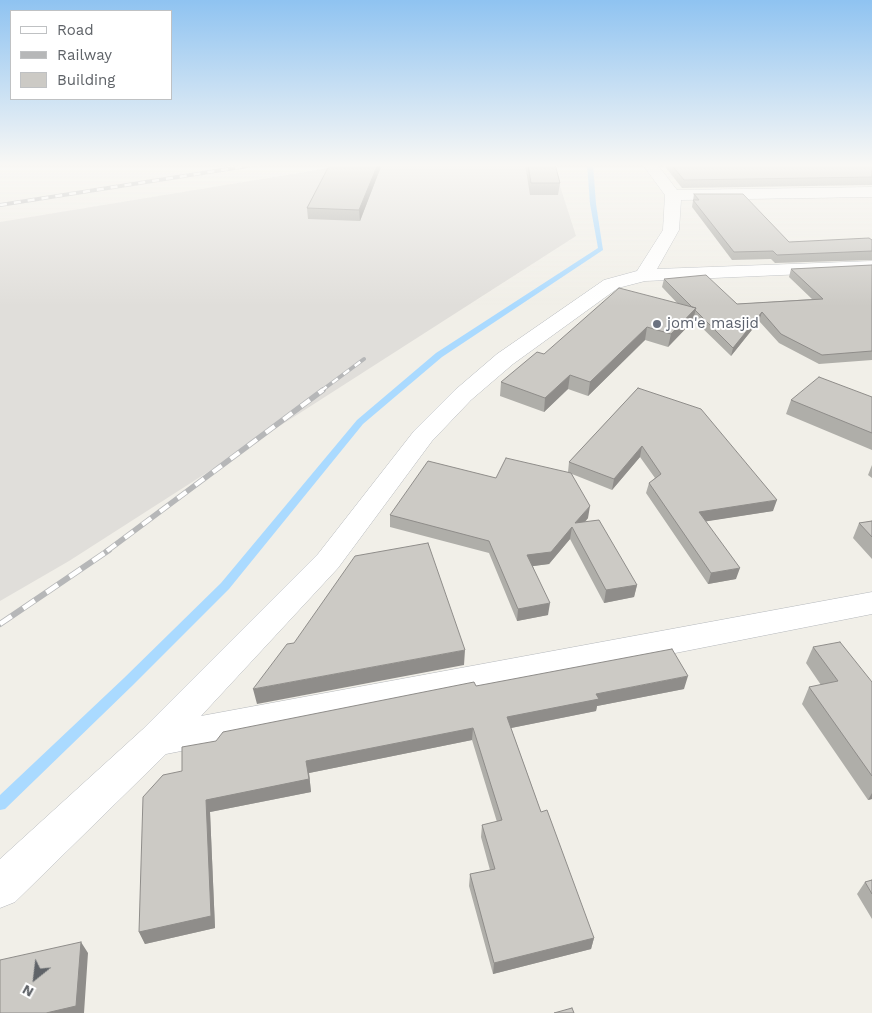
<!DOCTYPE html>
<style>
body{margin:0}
#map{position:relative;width:872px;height:1013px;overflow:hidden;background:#f1efe8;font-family:"Work Sans",sans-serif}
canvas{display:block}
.legend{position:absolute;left:10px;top:10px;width:162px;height:90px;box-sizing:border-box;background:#fff;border:1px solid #bfc1c3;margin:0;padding:6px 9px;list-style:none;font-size:15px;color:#5f6368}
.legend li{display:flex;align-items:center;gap:10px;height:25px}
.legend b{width:25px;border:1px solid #bfc1c3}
.north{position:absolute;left:10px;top:953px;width:50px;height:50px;-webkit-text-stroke:4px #fff;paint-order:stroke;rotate:209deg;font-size:14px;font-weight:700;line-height:20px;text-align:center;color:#5f6368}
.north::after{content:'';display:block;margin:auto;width:18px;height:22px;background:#5f6368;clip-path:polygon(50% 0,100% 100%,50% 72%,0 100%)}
</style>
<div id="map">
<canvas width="872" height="1013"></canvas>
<ul class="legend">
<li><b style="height:6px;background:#fff"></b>Road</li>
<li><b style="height:6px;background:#b6b7b8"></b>Railway</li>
<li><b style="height:14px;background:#cccac5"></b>Building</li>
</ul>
<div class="north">N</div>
</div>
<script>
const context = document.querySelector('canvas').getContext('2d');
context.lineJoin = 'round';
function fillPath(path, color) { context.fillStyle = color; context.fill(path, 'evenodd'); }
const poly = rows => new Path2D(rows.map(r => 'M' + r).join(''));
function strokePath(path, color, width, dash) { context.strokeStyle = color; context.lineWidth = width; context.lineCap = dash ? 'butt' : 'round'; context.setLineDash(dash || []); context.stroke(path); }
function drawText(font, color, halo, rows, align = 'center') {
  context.font = font + ' "Work Sans",sans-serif'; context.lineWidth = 4; context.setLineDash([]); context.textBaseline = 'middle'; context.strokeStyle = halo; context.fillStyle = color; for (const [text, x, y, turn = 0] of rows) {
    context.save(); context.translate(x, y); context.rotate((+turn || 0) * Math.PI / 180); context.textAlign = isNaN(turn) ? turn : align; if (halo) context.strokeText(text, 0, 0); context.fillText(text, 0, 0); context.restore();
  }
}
fillPath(poly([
 [353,164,553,164,576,236,69,561,0,601,0,222]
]), '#e0deda');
fillPath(poly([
 [587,164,593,164,596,204,603,250,442,357,363,424,229,589,132,686,5,809,0,810,0,795,124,678,221,583,357,420,436,353,598,248,590,204,587,164]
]), '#aadaff');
const minor = poly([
 [642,164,657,164,677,190,872,187,872,197,681,200,679,230,657,269,872,261,872,271,645,281,618,288,513,364,471,400,432,441,338,568,201,716,872,592,872,614,166,754,15,902,0,908,0,859,143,729,318,554,414,431,455,390,497,354,604,280,637,271,663,230,665,195,642,164]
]);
strokePath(minor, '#b5b8bc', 1);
fillPath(minor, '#fff');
const railFar2 = poly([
 [0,205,260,164],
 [321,391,364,359]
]);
const railFar1 = poly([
 [107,551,323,390]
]);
const rail = poly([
 [0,624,109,550]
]);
strokePath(railFar2, '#b6b7b8', 4);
strokePath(railFar1, '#b6b7b8', 5.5);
strokePath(rail, '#b6b7b8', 6);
strokePath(railFar2, '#fff', 2.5, [7]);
strokePath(railFar1, '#fff', 4, [11]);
strokePath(rail, '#fff', 4.5, [14]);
fillPath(poly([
 [382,164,360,221,308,219,307,208],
 [525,164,555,164,560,183,558,195,530,195],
 [663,164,872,164,872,185,682,188],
 [694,194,789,242,872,240,872,260,775,263,771,259,732,260,692,207],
 [872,265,872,360,819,364,779,343,759,321,731,356,693,319,693,321,668,347,645,340,588,396,568,389,544,412,500,396,501,382,544,354,678,304,662,287,664,279,737,304,812,299,789,277,791,269],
 [638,388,773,511,706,521,736,579,708,584,646,493,649,483,655,478,640,457,612,490,572,474,588,518,585,522,637,585,634,597,604,603,570,539,549,564,533,566,548,615,517,621,489,553,390,527,390,515,496,478,568,472,569,462],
 [872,397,872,450,786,414,791,400],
 [872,465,872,478,868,475],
 [872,521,872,559,853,538,859,523],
 [813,647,872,682,872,799,868,800,802,704,809,687,821,685,806,663],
 [476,686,684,689,597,706,596,711,511,728,541,812,594,938,591,949,493,974,469,886,470,874,490,870,481,837,482,825,497,822,472,740,309,773,311,792,210,812,215,928,145,944,139,932,182,771,216,741],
 [872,880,872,919,857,894,865,882]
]), '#afaea9');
fillPath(poly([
 [378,164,382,164,360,221,359,210],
 [696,308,693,321,668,347,671,334],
 [762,312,759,321,731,356,733,348],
 [647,327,645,340,588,396,590,382],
 [570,375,568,389,544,412,545,398],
 [642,446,640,457,612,490,614,479],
 [777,500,773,511,696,523,699,512],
 [590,506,588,518,575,533,575,523],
 [572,527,570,539,549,564,526,567,527,555],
 [740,568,736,579,708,584,711,573],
 [637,585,634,597,604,603,606,590],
 [550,603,548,615,517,621,518,609],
 [465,650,464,665,257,704,253,689],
 [688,676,684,689,597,706,596,711,506,729,507,717,596,694],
 [473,728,472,740,309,773,311,792,210,812,215,928,145,944,139,932,206,800,306,761],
 [872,793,872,799,868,800],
 [594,938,591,949,493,974,494,963],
 [81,942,88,953,84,1013,46,1013]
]), '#8f8d8a');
const building = poly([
 [330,164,378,164,359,210,307,208,330,164],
 [528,164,555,164,560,183,531,183,528,164],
 [671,164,872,164,872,177,684,180,671,164],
 [694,194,743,194,789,242,869,238,872,240,872,251,777,255,773,251,734,252,693,200,699,200,694,194],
 [872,265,872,351,822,355,781,334,762,312,733,348,695,310,696,308,692,307,664,279,706,275,737,304,823,299,791,269,872,265],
 [619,288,696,308,671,334,647,327,590,382,570,375,545,398,501,382,537,352,544,354,619,288],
 [819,377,872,397,872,433,791,400,819,377],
 [638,388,701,409,777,500,699,512,740,568,711,573,649,483,661,474,642,446,614,479,569,462,638,388],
 [506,458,571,473,590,506,575,523,599,520,637,585,606,590,572,527,551,552,527,555,550,603,518,609,489,541,390,515,428,461,496,478,506,458],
 [872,521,872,537,859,523,872,521],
 [428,543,465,650,253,689,287,644,294,643,355,556,428,543],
 [840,642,872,682,872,776,809,687,838,681,813,647,840,642],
 [672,649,688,676,596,694,599,699,507,717,541,812,547,810,594,938,494,963,470,874,495,869,482,825,502,820,473,728,306,761,309,779,206,800,211,916,139,932,143,797,163,775,182,771,182,747,216,741,223,732,474,682,476,686,672,649],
 [872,880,872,894,865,882,872,880],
 [81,942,76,1006,46,1013,0,1013,0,960,81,942],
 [572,1008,574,1013,554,1013,572,1008]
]);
fillPath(building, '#cccac5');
strokePath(building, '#8f8d8a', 1);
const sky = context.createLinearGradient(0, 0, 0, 306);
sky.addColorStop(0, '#8fc3f1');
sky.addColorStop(0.54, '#f9f8f5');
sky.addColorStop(1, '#f9f8f500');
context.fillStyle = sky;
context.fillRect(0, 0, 872, 306);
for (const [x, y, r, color] of [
 [657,324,5,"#6b7280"]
]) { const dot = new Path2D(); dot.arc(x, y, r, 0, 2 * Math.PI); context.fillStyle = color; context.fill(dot); strokePath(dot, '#fff', 2); }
drawText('15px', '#5b616d', '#fff', [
 ["jom'e masjid",667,324]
], 'left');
</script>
